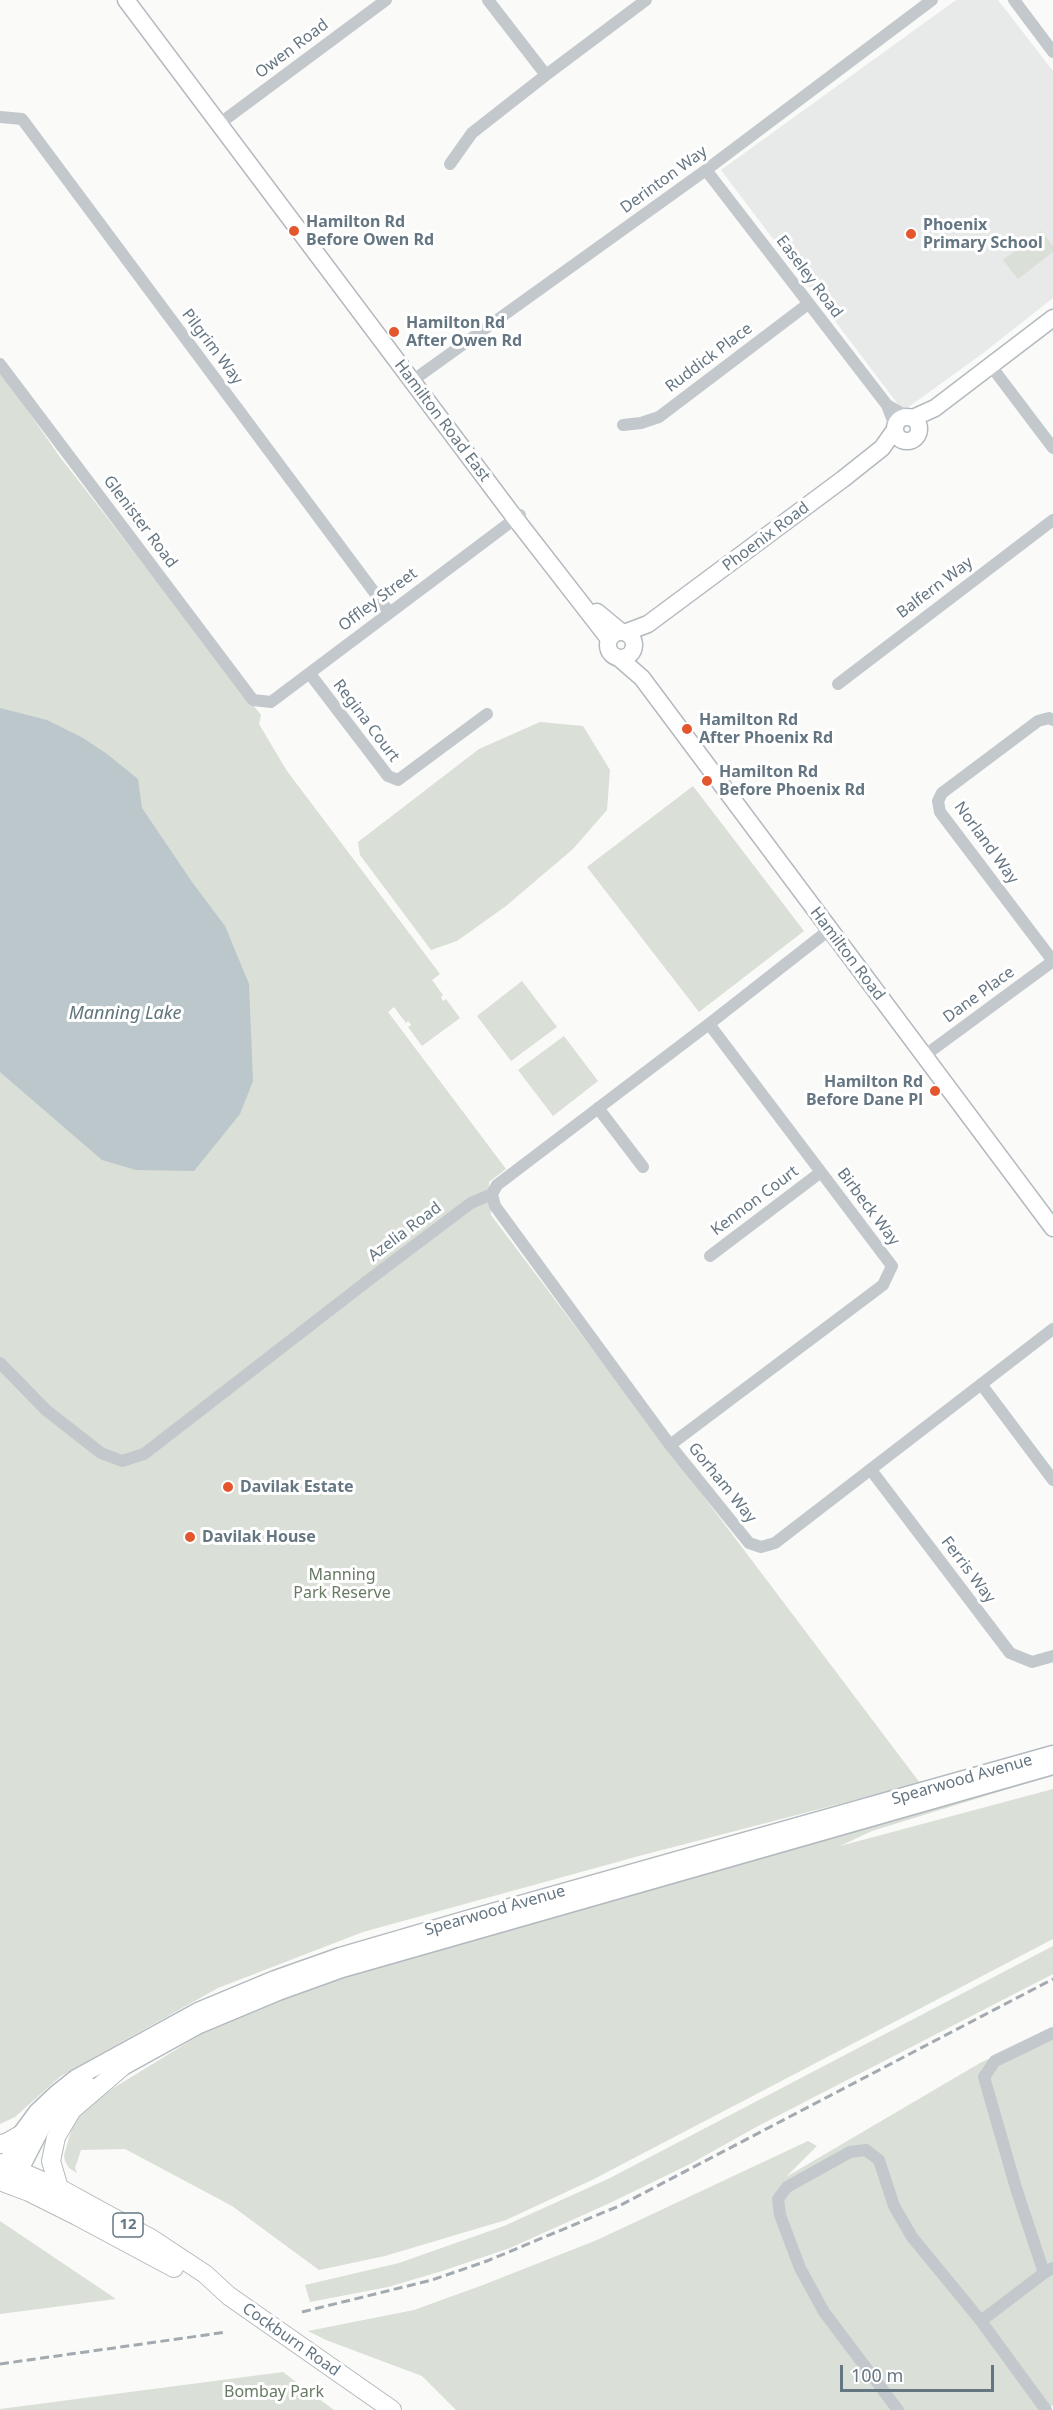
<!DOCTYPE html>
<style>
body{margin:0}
#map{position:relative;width:1053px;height:2410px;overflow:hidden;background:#fafaf8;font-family:"Noto Sans",sans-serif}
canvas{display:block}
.scale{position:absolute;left:840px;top:2365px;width:154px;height:27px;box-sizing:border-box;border:3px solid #657683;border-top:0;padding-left:8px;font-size:18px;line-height:21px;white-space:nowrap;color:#657683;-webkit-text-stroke:4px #fff;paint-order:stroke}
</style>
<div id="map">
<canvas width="1053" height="2410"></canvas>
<div class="scale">100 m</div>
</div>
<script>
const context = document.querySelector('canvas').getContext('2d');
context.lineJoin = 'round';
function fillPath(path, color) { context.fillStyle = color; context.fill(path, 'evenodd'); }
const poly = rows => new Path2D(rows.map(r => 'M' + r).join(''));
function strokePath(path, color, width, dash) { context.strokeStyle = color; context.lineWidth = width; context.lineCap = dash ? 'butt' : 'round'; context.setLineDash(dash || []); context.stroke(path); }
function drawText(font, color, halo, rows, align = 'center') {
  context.font = font + ' "Noto Sans",sans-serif'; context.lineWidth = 6; context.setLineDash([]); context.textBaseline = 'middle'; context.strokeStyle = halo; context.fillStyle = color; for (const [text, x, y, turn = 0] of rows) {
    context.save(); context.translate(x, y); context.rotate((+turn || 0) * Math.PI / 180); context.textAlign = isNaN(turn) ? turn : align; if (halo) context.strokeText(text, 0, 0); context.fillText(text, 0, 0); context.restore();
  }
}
fillPath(poly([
 [956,0,998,0,1053,71,1053,298,982,354,903,411,721,170]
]), '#e8e9e9');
fillPath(poly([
 [1041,231,1053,246,1053,252,1018,279,1003,260],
 [0,371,60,457,261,715,259,724,287,771,440,974,432,980,443,995,441,997,443,1001,446,999,460,1018,422,1046,408,1027,411,1025,408,1021,406,1023,394,1007,388,1012,506,1169,489,1182,491,1215,920,1783,639,1856,363,1932,218,1988,61,2076,15,2117,0,2124],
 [540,722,583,726,610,770,607,810,573,849,506,906,457,941,431,950,360,855,358,842,479,749],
 [693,786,804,931,699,1012,587,867],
 [522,981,557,1027,511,1061,477,1016],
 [564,1036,598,1081,553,1116,518,1070],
 [1053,1771,1053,1775,872,1831,840,1846,1053,1789,1053,1939,592,2180,506,2220,385,2256,319,2270,232,2206,125,2149,81,2150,75,2168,77,2173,69,2168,65,2161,64,2155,71,2131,78,2116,86,2108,115,2087,221,2022,332,1979],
 [1053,1946,1053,1974,758,2126,690,2164,612,2202,510,2248,442,2271,388,2287,310,2302,305,2285,399,2263,504,2226,610,2178],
 [1053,2028,1053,2405,1046,2410,456,2410,422,2376,326,2340,308,2331,414,2310,483,2285,597,2240,808,2141,817,2146,786,2177,980,2063],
 [0,2221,116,2299,0,2314],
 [283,2372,334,2410,0,2410,0,2409]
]), '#dadfd7');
fillPath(poly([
 [0,708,47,720,83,738,107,754,138,779,142,808,192,882,225,926,249,984,253,1081,240,1114,194,1171,136,1170,102,1160,0,1072]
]), '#bbc7cb');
const secondary = poly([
 [126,0,515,518,609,639],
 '895 429a12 12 0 1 1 24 0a12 12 0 1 1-24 0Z',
 [913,418,935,408,1053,318],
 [597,612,620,631],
 '608 645a13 13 0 1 1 26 0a13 13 0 1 1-26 0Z',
 [627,632,648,624,843,479,882,448,894,431],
 [619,658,642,678,1053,1228],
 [112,2073,199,2025,278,1992,342,1969,1053,1766],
 [0,2178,20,2135,37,2112,56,2094,76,2078,198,2011,275,1979,340,1956,467,1919,1053,1754],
 [13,2183,42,2127,63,2104,90,2086]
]);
const primary = poly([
 [0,2144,6,2143,20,2135],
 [0,2163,59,2188,152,2239,205,2274,229,2296,392,2410],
 [0,2181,29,2192,77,2216,174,2268],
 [59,2188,51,2161,56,2137,72,2110,122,2067]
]);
strokePath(secondary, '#b3babf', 19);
strokePath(primary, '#b5babe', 20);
strokePath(poly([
 [488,0,546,75,646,0],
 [1014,0,1053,52],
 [0,117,22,119,389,612],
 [219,124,386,0],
 [450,164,472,133,546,75],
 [706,170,887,405,895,426],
 [0,364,253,700,271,702,520,515],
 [991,366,1053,448],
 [412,381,706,170,932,0],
 [887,405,908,417],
 [623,425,641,423,659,417,808,304],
 [310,674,388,776,398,780,487,714],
 [838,684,1053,520],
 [1053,720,1049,718,1038,721,942,793,938,801,940,812,1053,961],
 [924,1056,1053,961],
 [598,1108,643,1167],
 [492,1194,495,1206,670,1445,749,1543,761,1547,775,1543,1053,1329],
 [710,1256,821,1172],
 [0,1363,46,1410,101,1453,122,1461,144,1454,374,1276,471,1203,492,1194,497,1185,709,1024,829,930],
 [981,1384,1053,1480],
 [670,1445,883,1285,892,1266,709,1024],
 [871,1470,1010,1653,1032,1662,1053,1656],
 [1053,2033,995,2061,984,2077,1016,2188,1044,2273,1053,2268],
 [981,2321,1044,2273],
 [898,2410,824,2312,800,2268,780,2215,778,2199,787,2187,850,2152,866,2150,879,2160,894,2206,912,2237,981,2321,1046,2410]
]), '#c3c8cc', 12);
strokePath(secondary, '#fff', 16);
strokePath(primary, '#fff', 18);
strokePath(poly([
 [302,2312,432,2280,487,2261,619,2206,1053,1979],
 [0,2364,227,2332]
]), '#a2aab0', 3, [9, 4.5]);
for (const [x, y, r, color] of [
 [294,231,6,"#e4572e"],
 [911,234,6,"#e4572e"],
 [394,332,6,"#e4572e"],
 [687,729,6,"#e4572e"],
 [707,781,6,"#e4572e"],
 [935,1091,6,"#e4572e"],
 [228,1487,6,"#e4572e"],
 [190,1537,6,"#e4572e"]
]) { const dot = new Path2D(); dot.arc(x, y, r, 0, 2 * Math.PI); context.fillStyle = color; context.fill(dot); strokePath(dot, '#fff', 2); }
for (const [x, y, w] of [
 [128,2225,30]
]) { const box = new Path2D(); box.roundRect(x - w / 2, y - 12, w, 24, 4.5); context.fillStyle = '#fff'; context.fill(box); strokePath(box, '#657683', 1.5); }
drawText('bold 15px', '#657683', null, [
 ["12",128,2225]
]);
drawText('16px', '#657683', '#fff', [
 ["Owen Road",292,49,-37],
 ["Derinton Way",664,180,-36],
 ["Easeley Road",809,277,53],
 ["Pilgrim Way",212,347,53],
 ["Ruddick Place",709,358,-37],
 ["Hamilton Road East",442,421,53],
 ["Glenister Road",140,522,53],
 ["Phoenix Road",766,537,-37],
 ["Balfern Way",935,588,-37],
 ["Offley Street",378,600,-37],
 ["Regina Court",366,721,53],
 ["Norland Way",986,843,54],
 ["Hamilton Road",847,954,53],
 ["Dane Place",979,995,-36],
 ["Kennon Court",755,1201,-37],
 ["Birbeck Way",868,1207,53],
 ["Azelia Road",405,1232,-37],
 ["Gorham Way",722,1483,51],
 ["Ferris Way",968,1570,53],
 ["Spearwood Avenue",962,1780,-16],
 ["Spearwood Avenue",495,1911,-16],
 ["Cockburn Road",291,2340,35]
]);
drawText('bold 16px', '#657683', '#fff', [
 ["Hamilton Rd",306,222],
 ["Before Owen Rd",306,240],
 ["Phoenix",923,225],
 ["Primary School",923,243],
 ["Hamilton Rd",406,323],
 ["After Owen Rd",406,341],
 ["Hamilton Rd",699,720],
 ["After Phoenix Rd",699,738],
 ["Hamilton Rd",719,772],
 ["Before Phoenix Rd",719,790],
 ["Hamilton Rd",923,1082,"right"],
 ["Before Dane Pl",923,1100,"right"],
 ["Davilak Estate",240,1487],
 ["Davilak House",202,1537]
], 'left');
drawText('16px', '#687a64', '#fff', [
 ["Manning",342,1575],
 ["Park Reserve",342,1593],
 ["Bombay Park",274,2392]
]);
drawText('italic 18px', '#60757c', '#fff', [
 ["Manning Lake",125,1014]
]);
</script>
